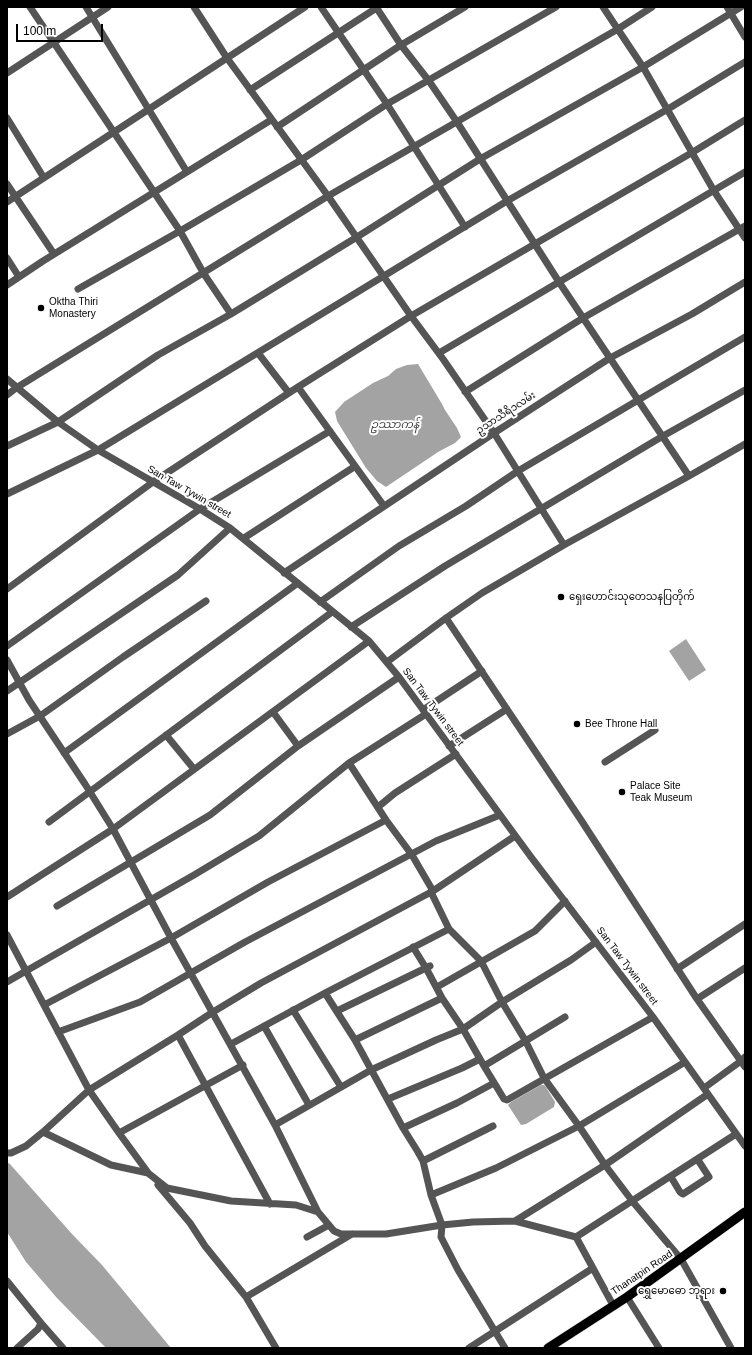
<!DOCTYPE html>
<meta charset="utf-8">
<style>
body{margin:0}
#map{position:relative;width:752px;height:1355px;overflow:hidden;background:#fff;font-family:Helvetica,sans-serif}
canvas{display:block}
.frame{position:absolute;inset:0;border:8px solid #000;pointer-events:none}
.scale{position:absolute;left:16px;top:24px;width:87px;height:18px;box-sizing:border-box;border:2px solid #000;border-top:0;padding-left:5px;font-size:12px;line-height:14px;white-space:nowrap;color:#000;-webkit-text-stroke:3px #fff;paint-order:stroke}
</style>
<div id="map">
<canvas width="752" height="1355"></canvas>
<div class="frame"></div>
<div class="scale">100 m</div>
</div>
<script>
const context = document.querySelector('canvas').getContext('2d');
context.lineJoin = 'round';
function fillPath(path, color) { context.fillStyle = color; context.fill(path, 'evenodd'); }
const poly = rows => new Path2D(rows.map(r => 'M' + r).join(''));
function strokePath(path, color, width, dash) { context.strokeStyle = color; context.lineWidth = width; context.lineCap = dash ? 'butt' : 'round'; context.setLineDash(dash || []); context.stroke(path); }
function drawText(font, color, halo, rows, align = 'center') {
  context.font = font + ' Helvetica,"Noto Sans Myanmar",sans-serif'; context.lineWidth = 4; context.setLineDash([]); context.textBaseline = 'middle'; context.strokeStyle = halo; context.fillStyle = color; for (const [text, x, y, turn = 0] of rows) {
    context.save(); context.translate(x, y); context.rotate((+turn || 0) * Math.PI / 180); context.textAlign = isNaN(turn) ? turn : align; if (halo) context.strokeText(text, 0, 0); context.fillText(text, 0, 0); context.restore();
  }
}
fillPath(poly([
 [418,364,442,404,445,410,457,428,461,437,455,443,438,452,386,487,377,481,366,468,337,421,335,412,344,402,373,383,388,376,396,369,407,365],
 [686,639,706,670,689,681,669,651],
 [541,1085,544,1085,546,1087,555,1102,554,1107,526,1124,521,1125,508,1105,511,1102],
 [9,1163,72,1234,102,1265,171,1348,106,1348,57,1298,26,1262,7,1232,7,1164]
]), '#a3a3a3');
const major = poly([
 [548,1348,627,1297,745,1212]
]);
strokePath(major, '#dbdbdb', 10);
strokePath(poly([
 [30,7,180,231,204,274,231,314],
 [86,7,187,172],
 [194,7,227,58,328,196,411,316,443,359,494,433,564,545],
 [321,7,387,104,465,227],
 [465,7,401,45,429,81,457,122,559,282,689,476],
 [603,7,643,67,714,191,745,238],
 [727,7,745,37],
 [7,73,108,7],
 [250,90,378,7],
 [7,118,44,178],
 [277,127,401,45,376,7],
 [7,184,54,254],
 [7,202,305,7],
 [7,258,19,277],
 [7,285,43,261,271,120],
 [78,289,180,231,301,160,387,104,556,7],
 [258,353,289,393],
 [439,353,745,172],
 [7,379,58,422,98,450,200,509,230,528,369,641,399,677,531,857,653,1017,745,1146],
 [298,387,384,506],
 [465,392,583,318,745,226],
 [7,395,16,388,328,196,618,29,652,7],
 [7,446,58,422,158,355,231,314,357,237,480,159,643,67,741,7],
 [7,494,98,450,507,201,668,109,745,62],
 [244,538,354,467],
 [284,573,494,433,610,358,692,314,745,282],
 [7,589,153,482,298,387,411,316,693,152,745,120],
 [320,602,399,546,466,506,518,471,745,337],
 [446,618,581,820,697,999,745,1067],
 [351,627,445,566,663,436,745,390],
 [7,646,200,509,330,431],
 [7,660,29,700,85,784,113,829,171,938,275,1125,318,1212],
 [387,662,446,618,482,593,564,545,689,476,745,444],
 [7,691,178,575,230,528],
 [423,710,482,671],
 [273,712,298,746],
 [7,734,40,716,123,657,206,601],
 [166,735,194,769],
 [449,746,507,709],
 [64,753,298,583],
 [605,762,655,730],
 [349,763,386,820,412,855,433,891],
 [378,807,395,793,456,754],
 [49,822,332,612],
 [431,892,449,929,481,961,502,1002,525,1040,544,1078,579,1126,605,1165,633,1202,681,1259,731,1348],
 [7,897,113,829,369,641],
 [57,906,210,815,298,746,399,677],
 [7,935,26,971,194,875,259,836,349,763,426,714],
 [677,969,745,924],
 [7,982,26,971,89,1090,119,1133,149,1174],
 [437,987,535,931,565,901],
 [325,993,355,1040,403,1128,418,1152,423,1161,431,1195],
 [442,998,463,1029,484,1066,504,1099,507,1100,653,1017],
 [697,999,745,968],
 [44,1005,171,938,268,882,386,820],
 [293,1010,341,1087],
 [337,1011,430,966],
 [264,1026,309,1105],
 [58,1032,140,1002,245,942,436,841,500,815],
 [178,1035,270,1204],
 [355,1040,442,998,426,968,413,947],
 [231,1044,325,993,449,929],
 [484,1066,565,1017],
 [704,1088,741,1061,745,1057],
 [388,1099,462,1068,480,1059],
 [275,1125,371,1070,436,1040,463,1029,502,1002,571,960,596,942],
 [403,1128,457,1103,494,1083],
 [43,1132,89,1090,178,1035,213,1012,261,983,433,891,515,836],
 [119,1133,243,1065],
 [7,1153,11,1153,26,1146,43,1132,111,1165,148,1173,167,1188,231,1201,296,1205,318,1212,334,1231,341,1234,386,1234,442,1225,473,1222,515,1221,576,1237,736,1134],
 [423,1161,493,1126],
 [671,1177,680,1192,683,1194,709,1177,698,1160],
 [158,1185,190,1223,205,1246,246,1297,276,1348],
 [515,1221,605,1165,708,1094],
 [307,1237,329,1225],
 [576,1237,613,1305],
 [7,1281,41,1323,38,1329,17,1348],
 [246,1297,352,1234],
 [627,1297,659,1348],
 [41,1323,63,1348],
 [469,1348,593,1268],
 [505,1348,458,1270,441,1237,442,1225,431,1195,496,1168,579,1126,685,1062]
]), '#555', 7);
strokePath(major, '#000', 9);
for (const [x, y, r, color] of [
 [41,308,4,"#000"],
 [561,597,4,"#000"],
 [577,724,4,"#000"],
 [622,792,4,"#000"],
 [723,1291,4,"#000"]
]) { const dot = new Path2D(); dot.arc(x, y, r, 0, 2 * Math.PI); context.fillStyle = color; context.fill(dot); strokePath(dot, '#fff', 1.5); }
drawText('10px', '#000', '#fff', [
 ["Oktha Thiri",49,302],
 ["Monastery",49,314],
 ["ရှေးဟောင်းသုတေသနပြတိုက်",569,597],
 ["Bee Throne Hall",585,724],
 ["Palace Site",630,786],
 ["Teak Museum",630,798],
 ["ရွှေမောဓော ဘုရား",715,1291,"right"]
], 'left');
drawText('10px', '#000', '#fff', [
 ["ဥသာသီရိ၁လမ်း",506,413,-33],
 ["San Taw Tywin street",189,492,30],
 ["San Taw Tywin street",433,707,53],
 ["San Taw Tywin street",627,966,53],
 ["Thanatpin Road",642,1273,-34]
]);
drawText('italic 11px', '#444', '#fff', [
 ["ဥဿာကန်",395,425]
]);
</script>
